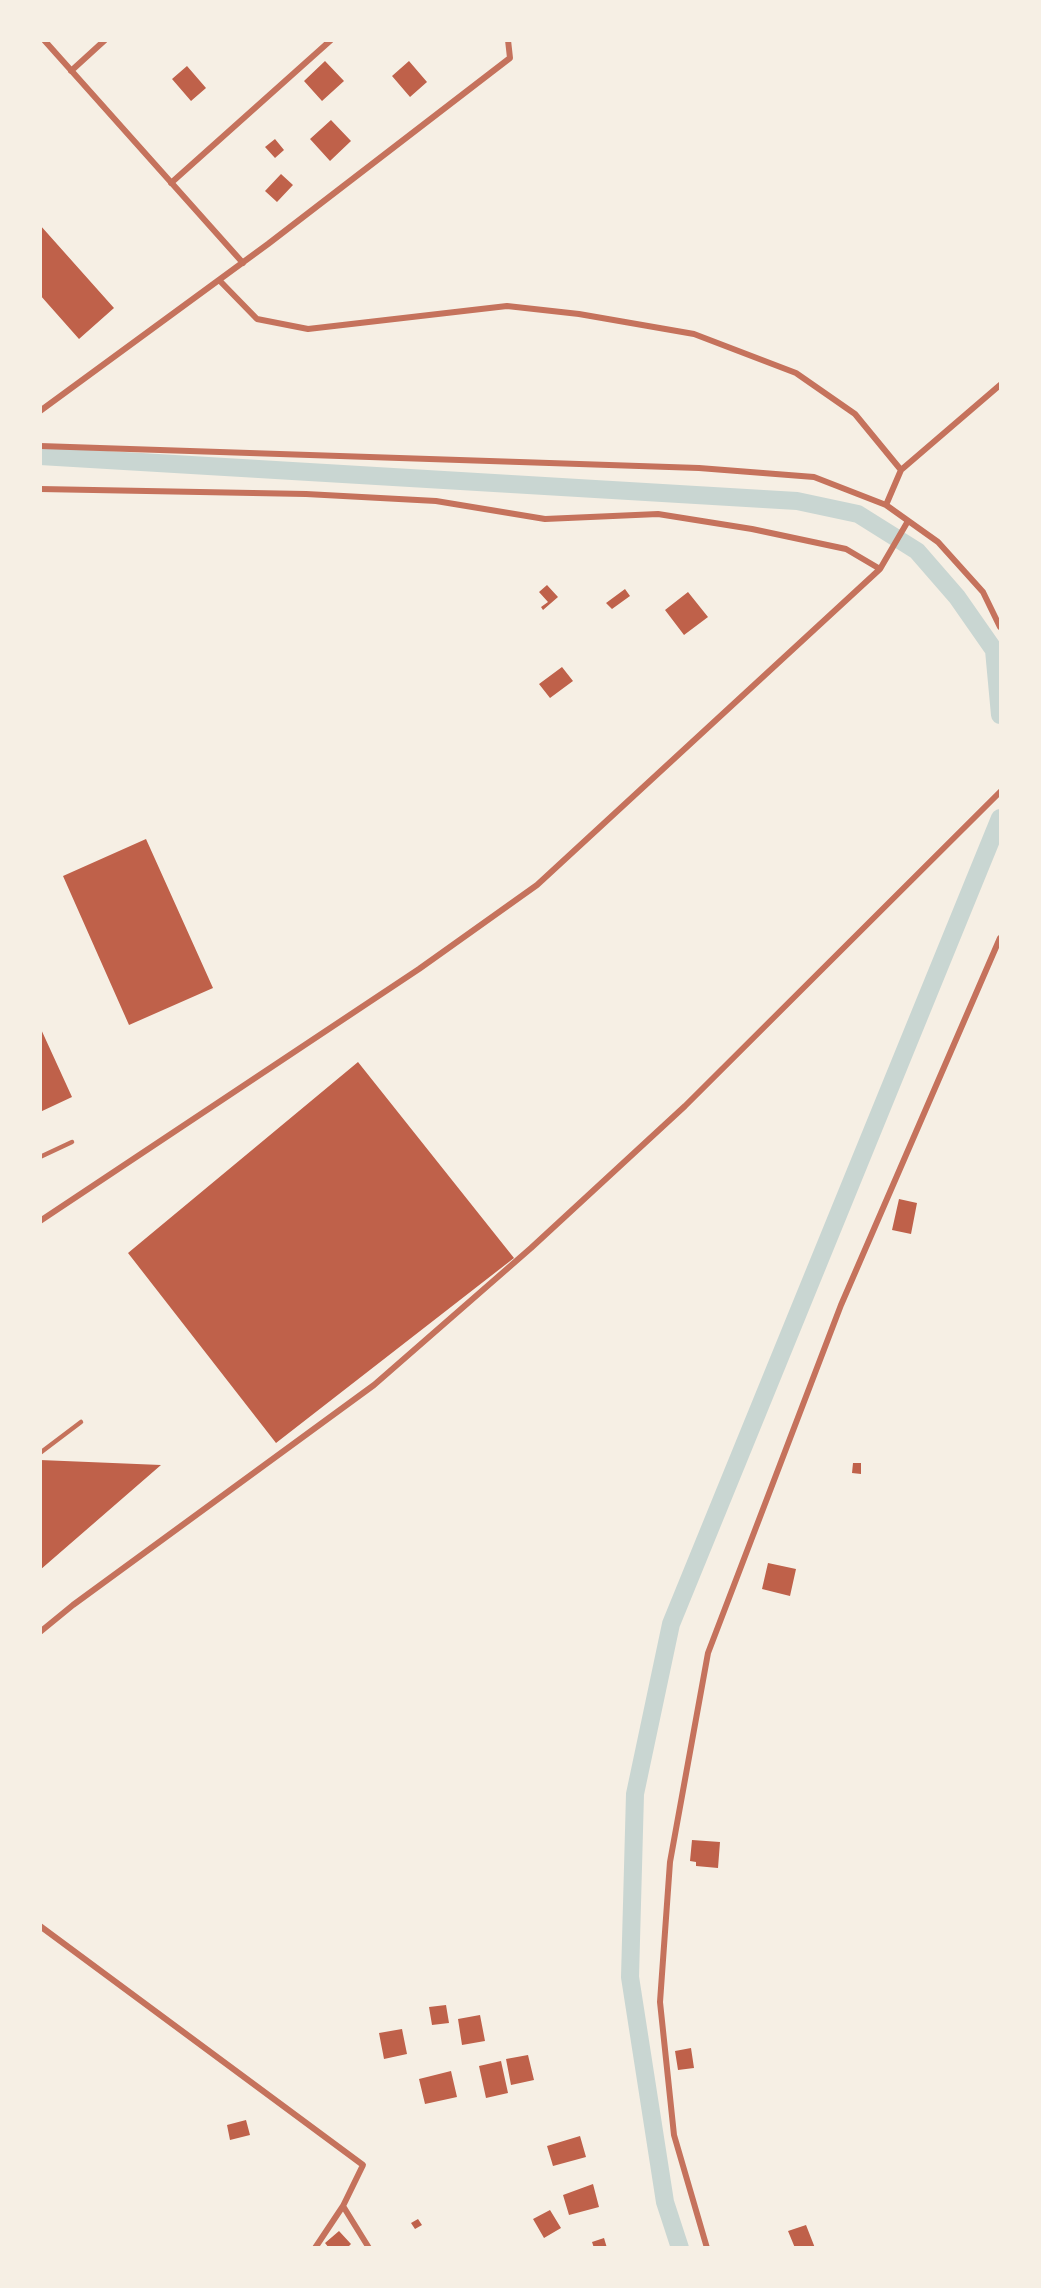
<!DOCTYPE html>
<style>
body{margin:0}
#map{position:relative;width:1041px;height:2288px;overflow:hidden;background:#f6efe4;font-family:Ubuntu,sans-serif}
canvas{display:block}
.frame{position:absolute;inset:0;border:42px solid #f6efe4;pointer-events:none}
</style>
<div id="map">
<canvas width="1041" height="2288"></canvas>
<div class="frame"></div>
</div>
<script>
const context = document.querySelector('canvas').getContext('2d');
context.lineJoin = 'round';
const poly = rows => new Path2D(rows.map(r => 'M' + r).join(''));
function strokePath(path, color, width, dash) { context.strokeStyle = color; context.lineWidth = width; context.lineCap = dash ? 'butt' : 'round'; context.setLineDash(dash || []); context.stroke(path); }
function fillPath(path, color) { context.fillStyle = color; context.fill(path, 'evenodd'); }
strokePath(poly([
 [40,456,797,501,858,514,917,551,957,597,994,650,1000,715],
 [680,2248,665,2202,630,1977,635,1794,671,1624,1000,818]
]), '#c9d6d2', 18);
fillPath(poly([
 [325,61,344,81,322,101,304,81],
 [409,61,427,82,410,97,392,76],
 [187,66,206,88,191,101,172,79],
 [331,120,351,141,330,161,310,139],
 [275,139,284,150,275,158,265,147],
 [281,174,293,185,277,202,265,191],
 [40,225,114,308,79,339,40,295],
 [547,585,558,597,543,610,541,607,548,602,539,592],
 [625,589,630,596,612,609,606,603],
 [688,592,708,617,684,635,665,610],
 [562,667,573,681,550,698,539,684],
 [146,839,213,988,129,1025,63,876],
 [40,1027,72,1097,40,1112],
 [358,1062,514,1258,276,1443,128,1253],
 [899,1199,917,1203,911,1234,892,1230],
 [40,1460,161,1465,40,1570],
 [853,1463,861,1463,861,1474,852,1473],
 [768,1563,796,1569,790,1596,762,1589],
 [692,1840,720,1842,718,1868,696,1866,696,1862,690,1861],
 [446,2005,449,2023,432,2025,429,2007],
 [480,2015,485,2041,462,2045,458,2019],
 [402,2029,407,2054,384,2059,379,2033],
 [691,2048,694,2068,678,2070,675,2051],
 [528,2055,534,2080,511,2085,506,2059],
 [501,2061,508,2093,486,2098,479,2066],
 [451,2071,457,2097,425,2104,419,2079],
 [246,2120,250,2135,230,2140,227,2125],
 [580,2136,586,2157,553,2166,547,2146],
 [593,2184,599,2207,569,2215,563,2195],
 [550,2210,561,2228,544,2238,533,2219],
 [418,2219,422,2225,415,2229,411,2223],
 [806,2225,815,2248,795,2248,788,2231],
 [339,2231,351,2244,347,2248,329,2248,325,2243],
 [604,2238,607,2248,594,2248,592,2242]
]), '#bf614a');
strokePath(poly([
 [40,1157,72,1142],
 [40,1453,81,1422]
]), '#c5725c', 4.5);
strokePath(poly([
 [44,40,243,263],
 [71,71,105,40],
 [171,183,331,40],
 [219,280,257,319,308,329,507,306,579,314,694,334,796,373,855,414,901,470],
 [40,411,268,244,510,58,508,40],
 [40,446,699,468,814,477,886,505,938,542,983,592,1000,627],
 [40,489,306,494,436,501,545,519,658,514,752,529,846,549,880,569],
 [886,505,901,470,1000,385],
 [40,1221,419,969,537,885,880,569,908,521],
 [40,1632,73,1605,374,1385,531,1248,685,1106,1000,792],
 [40,1926,363,2165,343,2206,369,2248],
 [315,2248,343,2206],
 [707,2248,674,2135,660,2002,670,1862,708,1653,841,1305,1000,938]
]), '#c5725c', 6);
</script>
